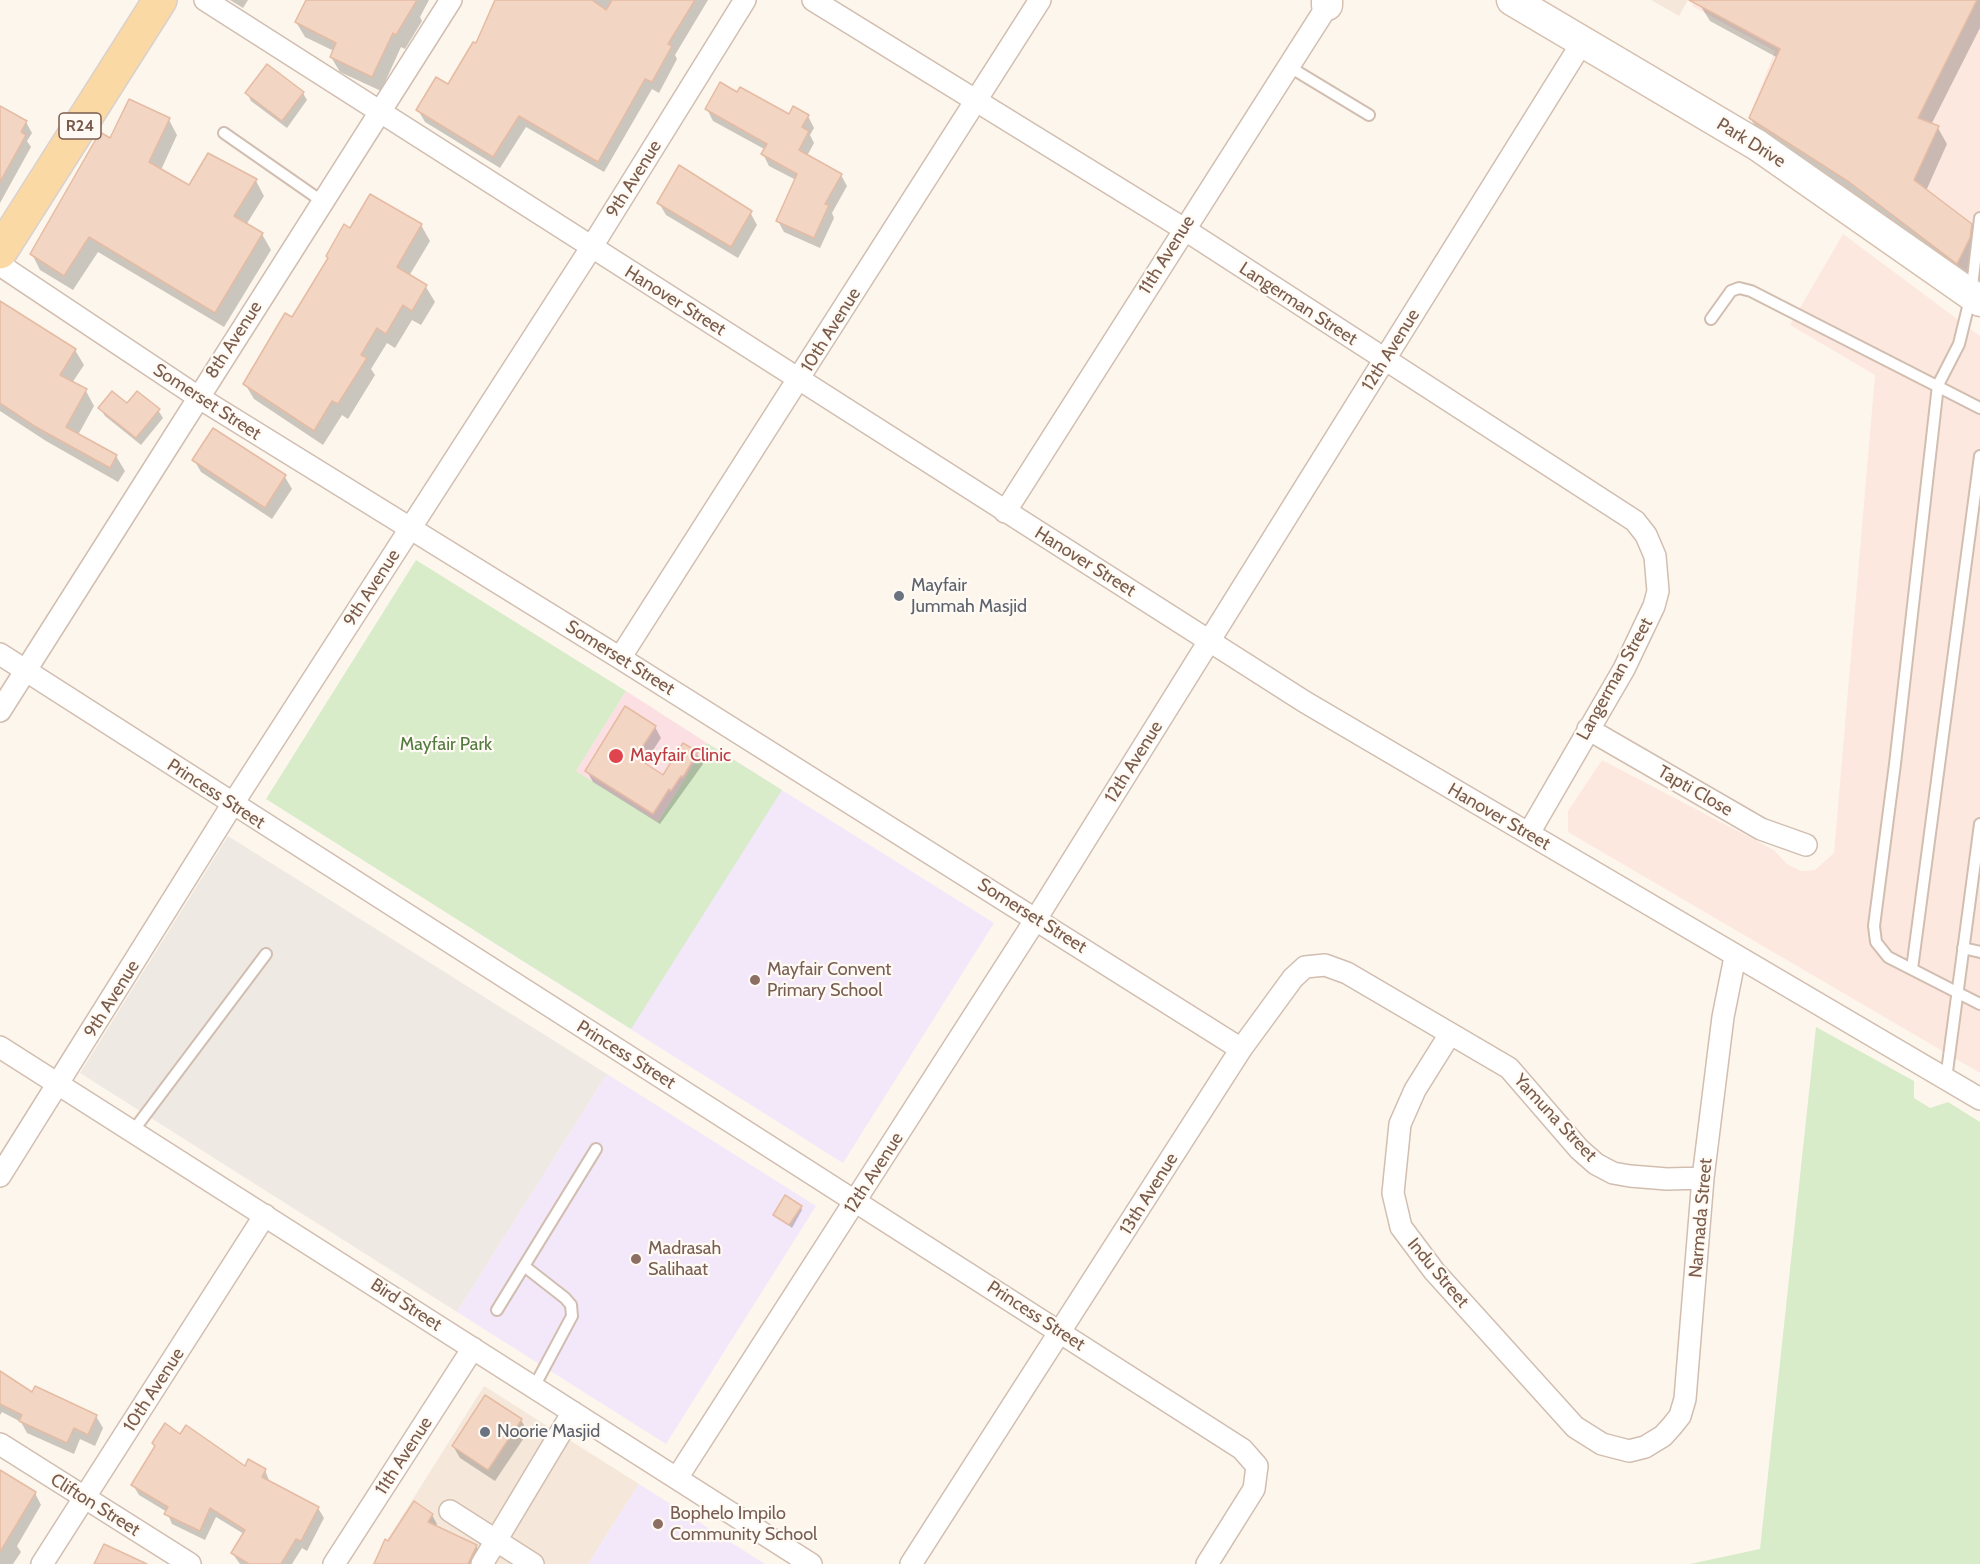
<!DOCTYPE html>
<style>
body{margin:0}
canvas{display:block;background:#fdf6ec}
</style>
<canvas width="1980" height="1564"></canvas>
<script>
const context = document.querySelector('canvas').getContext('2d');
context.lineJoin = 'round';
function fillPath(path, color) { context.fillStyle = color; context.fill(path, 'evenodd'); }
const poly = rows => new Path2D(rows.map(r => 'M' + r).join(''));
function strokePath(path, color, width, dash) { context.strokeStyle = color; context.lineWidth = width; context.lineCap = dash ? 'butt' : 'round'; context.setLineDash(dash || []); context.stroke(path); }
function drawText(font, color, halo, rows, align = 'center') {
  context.font = font + ' Cabin,sans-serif'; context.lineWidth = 4.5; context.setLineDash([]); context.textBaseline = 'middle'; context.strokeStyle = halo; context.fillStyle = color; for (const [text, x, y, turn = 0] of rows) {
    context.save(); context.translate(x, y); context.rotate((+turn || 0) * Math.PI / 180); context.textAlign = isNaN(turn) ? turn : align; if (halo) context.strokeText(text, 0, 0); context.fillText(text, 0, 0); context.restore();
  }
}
fillPath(poly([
 [1651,0,1688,0,1679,16],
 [484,1386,639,1484,588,1564,372,1564]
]), '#f5e8da');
fillPath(poly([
 [1695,0,1980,0,1980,279,1956,265,1849,182,1749,118,1775,51,1692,6],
 [1843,234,1980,336,1980,1073,1568,832,1568,811,1602,760,1774,850,1787,864,1801,871,1815,870,1834,853,1875,375,1790,325]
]), '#fde8e0');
fillPath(poly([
 [228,836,607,1074,457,1312,80,1073]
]), '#efe9e4');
fillPath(poly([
 [707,743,994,923,843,1163,475,931,576,771,658,822],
 [607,1074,816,1206,666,1444,457,1312],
 [639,1484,765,1564,588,1564]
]), '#f3e8fa');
fillPath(poly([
 [626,691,707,743,658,822,576,771]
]), '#fbdfe3');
fillPath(poly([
 [416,560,626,691,576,771,658,822,707,743,782,790,631,1029,266,799],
 [1816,1027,1914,1081,1914,1098,1930,1108,1948,1102,1980,1122,1980,1564,1690,1564,1760,1549]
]), '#d8ecc9');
fillPath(poly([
 [230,0,248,0,243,8],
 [307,0,429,0,420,17,422,21,405,49,401,47,381,91,340,72,331,57,334,51,305,37,296,22],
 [497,0,708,0,675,55,677,59,659,93,652,89,604,172,526,127,500,168,425,122,418,110,448,86,476,46],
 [1703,0,1980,0,1980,28,1931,125,1938,128,1947,144,1926,191,1971,225,1980,241,1979,255,1966,279,1860,198,1760,134,1750,118,1778,58,1710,21,1700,5],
 [247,93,303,93,307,100,287,128,251,101],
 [738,94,789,116,808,116,814,128,810,135,814,143,807,156,841,175,847,186,832,213,834,218,820,248,784,232,778,221,796,180,769,166,763,154,766,150,713,121,707,109],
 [0,108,26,122,32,133,27,141,31,147,0,203],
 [169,120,177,135,161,170,189,187,256,181,264,196,246,225,262,234,271,250,224,327,98,252,73,290,40,270,32,254,111,141],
 [659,203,750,212,757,225,738,258,666,215],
 [421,225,430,241,409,276,426,287,435,302,421,325,412,320,395,348,387,343,371,369,375,375,348,419,342,415,323,445,254,399,245,384,292,319,351,230],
 [0,304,75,350,84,365,72,383,86,391,94,406,78,435,116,456,125,471,118,482,46,441,0,411],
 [127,405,158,410,163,418,141,445,105,416,100,408],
 [194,460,285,477,292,489,272,519,201,472],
 [655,727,661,738,644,764,664,777,684,745,697,754,703,764,660,824,593,782,587,771],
 [801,1207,802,1210,792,1228,775,1215],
 [0,1373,33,1394,96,1416,103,1428,95,1446,80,1439,74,1454,27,1433,21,1422,2,1412,0,1415],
 [521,1420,528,1432,495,1481,460,1458,453,1446],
 [181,1436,245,1468,265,1470,270,1483,318,1508,324,1518,307,1551,302,1548,292,1564,240,1564,232,1553,244,1534,216,1517,205,1540,172,1524,167,1512,139,1495,133,1485,156,1448,153,1443],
 [0,1472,35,1493,41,1505,17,1546,21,1552,13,1564,0,1564],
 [432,1515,437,1524,435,1527,476,1546,481,1555,477,1564,375,1564,389,1543]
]), '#0003');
const building = poly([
 [306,0,417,0,396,35,393,33,372,77,330,57,336,43,295,22,306,0],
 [495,0,592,0,606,10,612,0,695,0,668,44,672,46,652,82,645,79,598,162,519,116,493,157,416,110,436,77,448,84,473,42,476,43,495,0],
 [1689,0,1977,0,1918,118,1939,126,1914,180,1972,224,1970,238,1957,264,1849,182,1749,118,1780,49,1689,0],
 [267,64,304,92,282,121,245,93,267,64],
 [720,82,737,92,740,87,789,114,793,106,809,115,802,127,809,131,799,150,842,174,825,204,829,205,814,238,776,221,797,174,761,154,767,144,705,109,720,82],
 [129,99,170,118,149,162,189,185,208,153,257,179,234,216,263,233,215,313,89,237,64,276,30,254,100,132,110,138,129,99],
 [0,106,27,121,21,132,26,135,0,182,0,106],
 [679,165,752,211,731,247,657,203,679,165],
 [370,194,422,224,397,267,427,285,412,311,403,305,386,334,377,328,361,355,367,358,338,404,332,401,314,431,243,384,285,313,292,317,328,258,326,256,344,224,350,228,370,194],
 [0,301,76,349,60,375,87,389,66,427,117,455,110,468,36,427,0,403,0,301],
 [112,391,127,403,137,391,160,409,136,438,98,408,112,391],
 [213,428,286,475,265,508,192,460,213,428],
 [625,706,656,726,636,757,663,775,683,743,698,752,683,777,681,776,671,791,669,789,653,814,585,771,625,706],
 [785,1195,802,1206,789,1225,773,1215,785,1195],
 [0,1371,32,1392,35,1386,97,1415,88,1435,74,1428,67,1443,19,1421,22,1415,0,1404,0,1371],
 [485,1395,522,1419,488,1470,452,1446,485,1395],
 [165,1423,180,1434,186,1425,245,1466,248,1459,266,1469,262,1477,319,1507,301,1541,296,1539,281,1564,249,1564,231,1553,245,1530,210,1508,200,1531,164,1514,168,1507,131,1485,155,1446,152,1443,165,1423],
 [0,1470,36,1492,0,1552,0,1470],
 [414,1501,433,1514,428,1522,477,1545,468,1564,374,1564,385,1539,388,1541,414,1501],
 [104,1544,147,1564,94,1564,104,1544]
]);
fillPath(building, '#f3d5c3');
strokePath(building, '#e6bba3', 1.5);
const lane = poly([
 [1288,66,1369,115],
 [224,133,323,202],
 [1980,218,1971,295,1959,344,1938,385,1895,764,1874,926,1876,942,1888,957,1980,1004],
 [1711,319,1731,291,1739,288,1751,291,1980,408],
 [1963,948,1980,952],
 [1912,969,1980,456],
 [1946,1079,1980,824],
 [133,1131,266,954],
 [524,1266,565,1298,571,1305,572,1316,534,1387],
 [497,1310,596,1149]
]);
const street = poly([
 [205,0,1305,702,1980,1099],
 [813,0,1184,229,1635,521,1646,535,1655,556,1658,591,1654,606,1624,669,1529,833],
 [0,265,198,397,620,658,1241,1049],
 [1005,512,1331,0],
 [0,654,1242,1449,1257,1466,1254,1489,1207,1564],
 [620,658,1040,0],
 [0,711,451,0],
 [1588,729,1761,829,1806,845],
 [1450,1034,1415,1090,1400,1124,1393,1193,1401,1227,1434,1271,1575,1427,1602,1444,1629,1451,1645,1447,1663,1436,1672,1426,1680,1416,1685,1399,1703,1178,1723,1017,1735,957],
 [0,1047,811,1564],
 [0,1176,232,805,591,248,745,0],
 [0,1444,190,1564],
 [677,1478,1036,919,1583,41],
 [450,1511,533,1564],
 [42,1564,265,1215],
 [334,1564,473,1348],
 [482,1564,573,1412],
 [911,1564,1241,1049,1293,978,1305,967,1325,965,1347,973,1509,1068,1579,1149,1596,1164,1613,1173,1630,1176,1667,1179,1703,1178]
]);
const secondary = poly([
 [1512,0,1757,145,1980,301],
 [1327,5,1327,0]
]);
const primary = poly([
 [0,252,160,0]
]);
strokePath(lane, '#d1beb0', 14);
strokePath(street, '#d1beb0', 24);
strokePath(secondary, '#d6c0b0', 33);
strokePath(primary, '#dad1cd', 36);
strokePath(lane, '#fff', 10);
strokePath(street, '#fff', 21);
strokePath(secondary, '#fff', 30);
strokePath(primary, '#fbd9a5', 33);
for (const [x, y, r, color] of [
 [899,596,6,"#6b7280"],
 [616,756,8,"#e0444e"],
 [755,980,6,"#8d6e63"],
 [636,1259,6,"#8d6e63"],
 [485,1432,6,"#6b7280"],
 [658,1524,6,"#8d6e63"]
]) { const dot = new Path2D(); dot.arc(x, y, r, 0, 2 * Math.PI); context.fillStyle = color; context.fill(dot); strokePath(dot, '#fffaf3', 2); }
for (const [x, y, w] of [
 [80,126,42]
]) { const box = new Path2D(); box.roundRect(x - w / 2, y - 13, w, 26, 4.5); context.fillStyle = '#fffaf3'; context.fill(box); strokePath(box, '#7a5c4d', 1.5); }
drawText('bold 16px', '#7a5c4d', null, [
 ["R24",80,126]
]);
drawText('18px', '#7a5c4d', '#fffaf3', [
 ["Park Drive",1751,143,32],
 ["9th Avenue",634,179,-58],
 ["11th Avenue",1167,255,-58],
 ["Hanover Street",675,301,32],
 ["Langerman Street",1298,304,33],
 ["10th Avenue",831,330,-58],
 ["8th Avenue",234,340,-57],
 ["12th Avenue",1391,350,-58],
 ["Somerset Street",207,402,33],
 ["Hanover Street",1085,562,32],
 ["9th Avenue",372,588,-57],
 ["Somerset Street",620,658,32],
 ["Langerman Street",1615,679,-61],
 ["12th Avenue",1134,762,-58],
 ["Tapti Close",1695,791,30],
 ["Princess Street",216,794,33],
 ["Hanover Street",1499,817,30],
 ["Somerset Street",1032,916,32],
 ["9th Avenue",112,999,-58],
 ["Princess Street",626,1055,32],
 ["Yamuna Street",1555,1118,47],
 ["12th Avenue",874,1173,-57],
 ["13th Avenue",1149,1194,-58],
 ["Narmada Street",1701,1218,-85],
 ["Indu Street",1438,1273,50],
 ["Bird Street",406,1305,33],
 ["Princess Street",1036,1316,33],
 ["10th Avenue",154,1390,-57],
 ["11th Avenue",404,1456,-57],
 ["Clifton Street",95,1505,32]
]);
drawText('18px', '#5b616d', '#fffaf3', [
 ["Mayfair",911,586],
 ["Jummah Masjid",911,607],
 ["Noorie Masjid",497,1432]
], 'left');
drawText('18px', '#537a41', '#fffaf3', [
 ["Mayfair Park",446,745]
]);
drawText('18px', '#be3a42', '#fffaf3', [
 ["Mayfair Clinic",630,756]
], 'left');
drawText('18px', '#785e54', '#fffaf3', [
 ["Mayfair Convent",767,970],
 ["Primary School",767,991],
 ["Madrasah",648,1249],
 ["Salihaat",648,1270],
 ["Bophelo Impilo",670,1514],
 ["Community School",670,1535]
], 'left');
</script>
